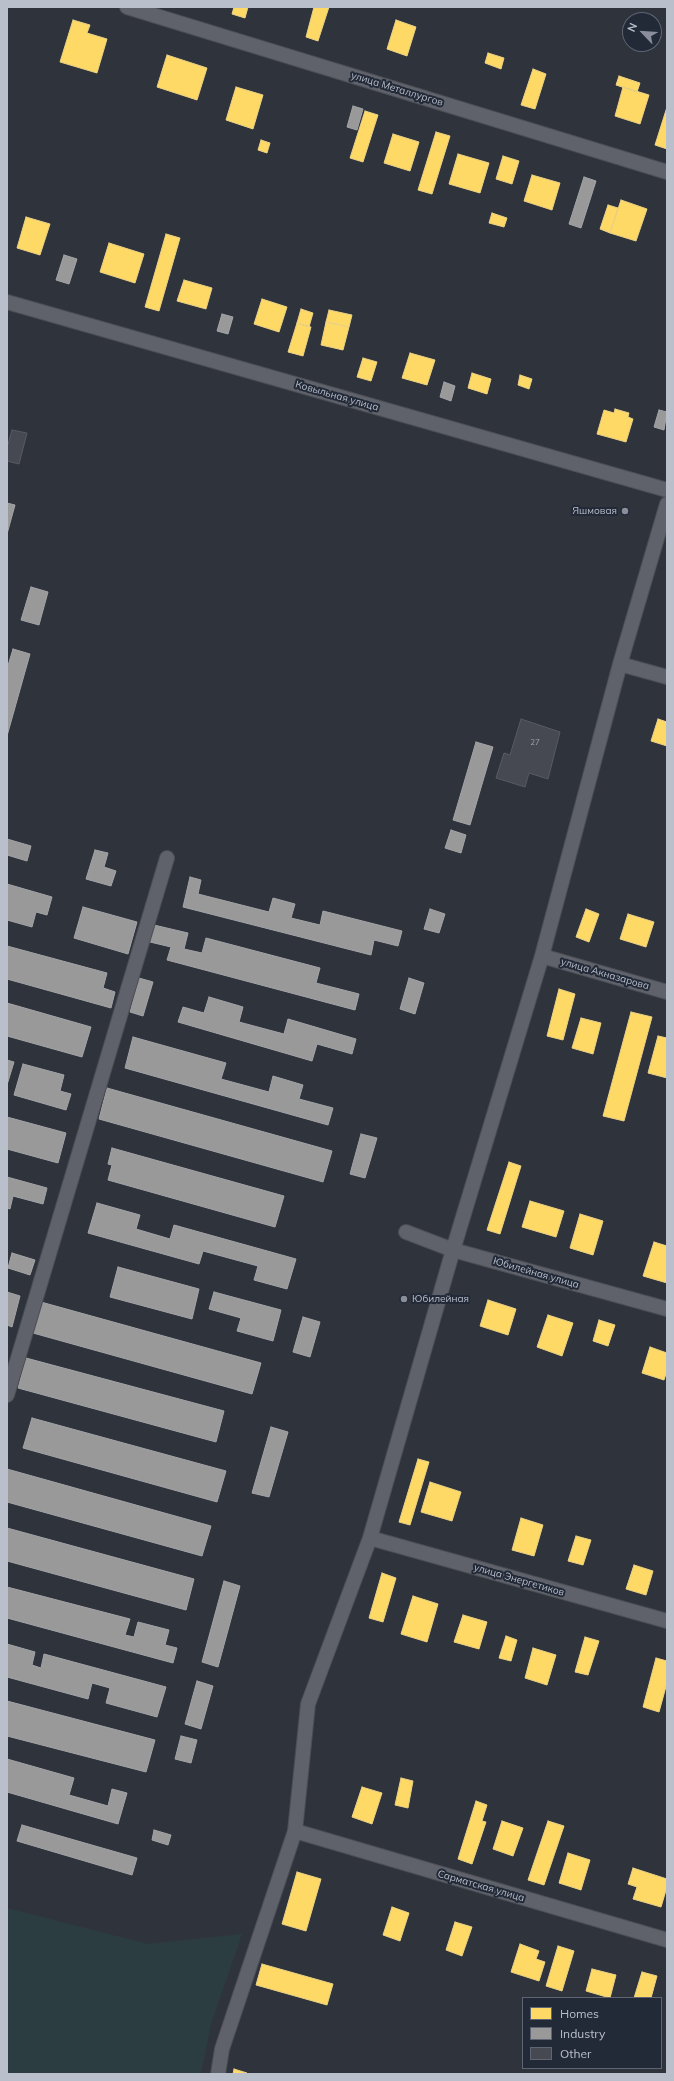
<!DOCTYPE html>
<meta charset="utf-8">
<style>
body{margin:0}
#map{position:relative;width:674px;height:2081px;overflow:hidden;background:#2f333c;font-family:Mulish,sans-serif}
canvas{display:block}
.frame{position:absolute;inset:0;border:8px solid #babfcc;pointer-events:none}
.legend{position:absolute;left:522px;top:1997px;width:140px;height:72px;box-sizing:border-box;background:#222937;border:1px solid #5f6573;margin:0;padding:5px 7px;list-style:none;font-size:12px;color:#babfcc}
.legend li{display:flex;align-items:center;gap:8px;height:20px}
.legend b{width:20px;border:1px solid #5f6573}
.north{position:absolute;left:622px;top:12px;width:40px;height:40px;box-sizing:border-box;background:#222937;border:1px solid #5f6573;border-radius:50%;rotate:295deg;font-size:11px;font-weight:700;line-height:16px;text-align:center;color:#babfcc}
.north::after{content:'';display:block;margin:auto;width:14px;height:18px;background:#898e9a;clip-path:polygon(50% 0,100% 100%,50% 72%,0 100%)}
</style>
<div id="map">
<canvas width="674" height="2081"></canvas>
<div class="frame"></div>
<ul class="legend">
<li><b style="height:11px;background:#ffd966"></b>Homes</li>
<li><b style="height:11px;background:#999"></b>Industry</li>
<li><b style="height:11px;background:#464951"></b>Other</li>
</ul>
<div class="north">N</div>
</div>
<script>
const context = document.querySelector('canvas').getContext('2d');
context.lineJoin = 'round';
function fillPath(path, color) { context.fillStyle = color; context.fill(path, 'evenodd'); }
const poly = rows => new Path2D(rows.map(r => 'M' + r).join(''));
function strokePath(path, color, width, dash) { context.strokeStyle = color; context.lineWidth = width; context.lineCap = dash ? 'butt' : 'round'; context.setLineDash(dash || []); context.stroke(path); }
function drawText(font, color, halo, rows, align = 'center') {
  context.font = font + ' Mulish,sans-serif'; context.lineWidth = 4; context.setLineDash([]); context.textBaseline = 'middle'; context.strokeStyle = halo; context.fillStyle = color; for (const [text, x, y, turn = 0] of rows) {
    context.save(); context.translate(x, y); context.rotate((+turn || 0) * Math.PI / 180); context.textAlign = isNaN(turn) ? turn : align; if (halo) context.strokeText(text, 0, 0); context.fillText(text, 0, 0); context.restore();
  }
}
fillPath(poly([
 [7,1908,148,1944,242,1934,211,2024,201,2074,7,2074]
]), '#2c3d42');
const homes = poly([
 [234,7,248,7,245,18,232,14,234,7],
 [314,7,329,7,318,41,306,37,314,7],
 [73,20,90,25,87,33,107,39,97,73,60,62,73,20],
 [396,20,416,27,407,56,387,49,396,20],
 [488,53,504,58,501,69,485,63,488,53],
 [167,55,207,68,197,100,157,87,167,55],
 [533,69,546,74,535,109,521,105,533,69],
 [619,76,640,83,637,92,616,85,619,76],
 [236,87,263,95,253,129,226,120,236,87],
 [623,87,649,95,640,124,615,116,623,87],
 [667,107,667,149,655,145,667,107],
 [365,111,378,115,363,162,350,158,365,111],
 [436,132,450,136,432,194,418,190,436,132],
 [393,134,419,142,410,171,384,163,393,134],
 [261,140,270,143,267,153,258,150,261,140],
 [458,154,489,163,480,193,449,184,458,154],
 [503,156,519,161,512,184,496,179,503,156],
 [532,175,560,183,552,210,524,201,532,175],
 [621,200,647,209,636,241,610,233,621,200],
 [608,205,618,208,610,233,600,229,608,205],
 [492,213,507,218,504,227,489,223,492,213],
 [26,217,50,224,40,255,17,248,26,217],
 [166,234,180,238,159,311,145,307,166,234],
 [109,243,144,254,135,283,100,272,109,243],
 [184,280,212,288,206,309,177,301,184,280],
 [262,299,287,307,279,332,254,324,262,299],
 [301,309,313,313,309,327,297,323,301,309],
 [329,310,352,315,349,327,326,322,329,310],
 [326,322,349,327,343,350,321,345,326,322],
 [297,323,311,327,303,356,288,352,297,323],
 [410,353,435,360,427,385,402,378,410,353],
 [363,358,377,362,371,381,357,377,363,358],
 [472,373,491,379,487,394,468,388,472,373],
 [520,375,532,379,529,389,518,385,520,375],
 [615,409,629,413,628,417,633,419,626,442,597,434,604,410,614,413,615,409],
 [658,719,667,722,667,746,651,741,658,719],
 [586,909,599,914,589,942,576,937,586,909],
 [628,914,654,922,646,947,620,939,628,914],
 [559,989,575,994,563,1040,547,1036,559,989],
 [631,1012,652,1017,624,1121,603,1116,631,1012],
 [581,1018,601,1023,593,1054,572,1048,581,1018],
 [658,1036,667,1038,667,1078,648,1073,658,1036],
 [509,1162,521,1166,500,1234,487,1230,509,1162],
 [530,1201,564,1211,556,1237,522,1227,530,1201],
 [580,1214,603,1221,593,1255,570,1248,580,1214],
 [654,1242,667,1246,667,1283,643,1276,654,1242],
 [488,1300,516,1309,508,1335,480,1326,488,1300],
 [548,1315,573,1323,562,1356,537,1347,548,1315],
 [599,1320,615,1325,608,1346,593,1341,599,1320],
 [650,1347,667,1353,667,1371,664,1380,642,1373,650,1347],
 [418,1459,429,1462,410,1525,399,1522,418,1459],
 [430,1482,461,1492,452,1521,421,1512,430,1482],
 [521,1518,543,1525,534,1556,512,1550,521,1518],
 [576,1536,591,1540,583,1565,568,1561,576,1536],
 [634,1565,653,1571,646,1595,626,1589,634,1565],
 [382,1573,396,1578,383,1622,369,1618,382,1573],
 [413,1596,438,1604,427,1642,401,1634,413,1596],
 [463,1615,487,1622,479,1649,454,1642,463,1615],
 [506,1636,517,1640,511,1661,499,1658,506,1636],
 [585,1637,599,1641,588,1675,575,1672,585,1637],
 [533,1648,556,1655,547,1685,525,1678,533,1648],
 [656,1658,667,1661,667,1683,659,1712,643,1707,656,1658],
 [401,1778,413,1781,408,1808,395,1805,401,1778],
 [362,1787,382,1793,372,1824,352,1817,362,1787],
 [476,1801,487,1805,482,1821,486,1822,472,1864,458,1859,476,1801],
 [502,1821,523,1828,513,1856,493,1849,502,1821],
 [548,1821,564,1826,544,1885,528,1880,548,1821],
 [568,1853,590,1860,581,1890,559,1883,568,1853],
 [633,1868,667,1879,667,1887,661,1907,633,1899,637,1887,628,1884,633,1868],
 [297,1872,321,1879,306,1931,282,1924,297,1872],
 [392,1907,409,1913,400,1941,383,1935,392,1907],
 [455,1922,472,1927,462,1956,446,1950,455,1922],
 [520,1944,539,1951,536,1959,545,1962,539,1981,511,1972,520,1944],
 [558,1946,574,1951,562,1991,546,1986,558,1946],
 [262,1964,333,1984,327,2005,256,1985,262,1964],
 [592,1969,616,1975,610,1998,586,1991,592,1969],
 [642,1972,657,1976,651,1998,634,1998,642,1972],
 [234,2069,247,2073,247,2074,233,2074,234,2069]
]);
fillPath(homes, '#ffd966');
strokePath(homes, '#ead185', 1);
const industry = poly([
 [353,106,363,109,357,130,347,127,353,106],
 [584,177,596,181,581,228,569,224,584,177],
 [64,255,77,259,69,284,56,280,64,255],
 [222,314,233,317,228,334,217,331,222,314],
 [444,382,455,386,451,401,440,397,444,382],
 [659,410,667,412,664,430,654,427,659,410],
 [7,503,15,505,7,534,7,503],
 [31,587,48,592,39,625,21,620,31,587],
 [13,649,30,654,7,736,7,669,13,649],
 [476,742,493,747,470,825,453,820,476,742],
 [451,830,466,835,461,853,445,848,451,830],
 [7,839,31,846,27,861,7,855,7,839],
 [95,850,108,853,104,867,116,871,111,886,86,879,95,850],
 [190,877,201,880,198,894,269,912,273,898,295,904,291,918,320,925,323,911,402,931,398,946,374,940,371,955,183,907,190,877],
 [7,884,52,897,47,915,36,912,32,927,7,920,7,884],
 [83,907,137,922,128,954,74,938,83,907],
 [430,909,445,914,439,933,424,929,430,909],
 [154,925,188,933,184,949,202,953,206,938,320,968,316,983,359,994,355,1010,167,960,171,947,150,942,154,925],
 [7,946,107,973,103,988,115,992,111,1008,7,979,7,946],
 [139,978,153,982,143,1016,130,1012,139,978],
 [409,978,424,983,415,1014,400,1009,409,978],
 [209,997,243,1007,239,1022,284,1034,288,1019,356,1039,352,1054,317,1044,312,1061,178,1022,183,1007,204,1013,209,997],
 [7,1003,91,1027,82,1057,7,1036,7,1003],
 [133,1037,226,1063,221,1079,269,1092,273,1076,303,1085,299,1099,333,1108,328,1125,125,1068,133,1037],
 [7,1060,14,1062,7,1085,7,1060],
 [23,1064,64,1075,60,1091,71,1094,66,1110,14,1095,23,1064],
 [107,1088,332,1151,323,1182,99,1119,107,1088],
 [7,1117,66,1133,58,1163,7,1149,7,1117],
 [361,1134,377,1138,365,1178,350,1174,361,1134],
 [112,1148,284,1196,275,1227,108,1180,112,1165,108,1164,112,1148],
 [7,1177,47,1188,43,1204,13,1196,10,1209,7,1208,7,1177],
 [97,1203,140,1215,136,1229,170,1239,174,1225,296,1259,287,1289,254,1280,258,1266,203,1251,199,1264,88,1233,97,1203],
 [12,1253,35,1260,30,1275,8,1268,12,1253],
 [118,1267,199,1289,192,1319,110,1297,118,1267],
 [7,1292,20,1296,12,1327,7,1325,7,1292],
 [214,1292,281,1310,273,1341,237,1331,241,1318,209,1309,214,1292],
 [41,1302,261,1363,252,1394,33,1333,41,1302],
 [303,1317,320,1322,310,1357,293,1352,303,1317],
 [26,1358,224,1411,216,1442,18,1388,26,1358],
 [32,1418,226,1471,217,1502,23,1448,32,1418],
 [271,1427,288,1432,269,1497,252,1493,271,1427],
 [7,1469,211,1526,202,1556,7,1502,7,1469],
 [7,1528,194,1579,186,1610,7,1561,7,1528],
 [224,1581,240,1586,218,1667,202,1662,224,1581],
 [7,1587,130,1619,125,1635,134,1637,138,1622,169,1630,165,1645,177,1648,173,1663,7,1618,7,1587],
 [7,1644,35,1652,32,1665,41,1668,44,1654,166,1687,157,1717,106,1703,110,1688,92,1683,88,1699,7,1677,7,1644],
 [197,1681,213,1686,201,1729,185,1724,197,1681],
 [7,1701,155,1740,146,1772,7,1736,7,1701],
 [181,1736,197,1740,191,1763,175,1759,181,1736],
 [7,1759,74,1778,69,1795,108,1806,112,1789,127,1793,118,1824,7,1792,7,1759],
 [22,1825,137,1858,132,1875,17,1841,22,1825],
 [154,1830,171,1835,168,1845,152,1840,154,1830]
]);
fillPath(industry, '#999');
strokePath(industry, '#a3a4a8', 1);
const building = poly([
 [12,430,27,433,19,464,7,461,7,448,12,430],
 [521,719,560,732,548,779,529,773,525,787,496,778,504,753,510,755,521,719]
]);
fillPath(building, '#464951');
strokePath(building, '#575b63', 1);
const street = poly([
 [127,7,667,172],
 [7,302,667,490],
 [620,664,667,677],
 [542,956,667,992],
 [406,1232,453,1250,667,1309],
 [7,1395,167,858],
 [370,1538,667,1621],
 [295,1831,667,1940],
 [218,2074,222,2049,295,1831,308,1704,370,1538,453,1250,542,956,620,664,667,504]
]);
strokePath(street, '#4b4e55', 16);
strokePath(street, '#5f626a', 14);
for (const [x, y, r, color] of [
 [625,511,4,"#898e9a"],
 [404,1299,4,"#898e9a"]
]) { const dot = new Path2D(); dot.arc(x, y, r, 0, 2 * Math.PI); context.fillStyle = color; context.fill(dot); strokePath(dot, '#222937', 1.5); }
drawText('8px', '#9da2ad', null, [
 ["27",535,743]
]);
drawText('10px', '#babfcc', '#222937', [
 ["улица Металлургов",397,89,17],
 ["Ковыльная улица",337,396,16],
 ["улица Акназарова",605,974,16],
 ["Юбилейная улица",536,1273,16],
 ["улица Энергетиков",519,1580,16],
 ["Сарматская улица",481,1886,16]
]);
drawText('10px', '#babfcc', '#222937', [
 ["Яшмовая",617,511],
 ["Юбилейная",412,1299,"left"]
], 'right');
</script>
